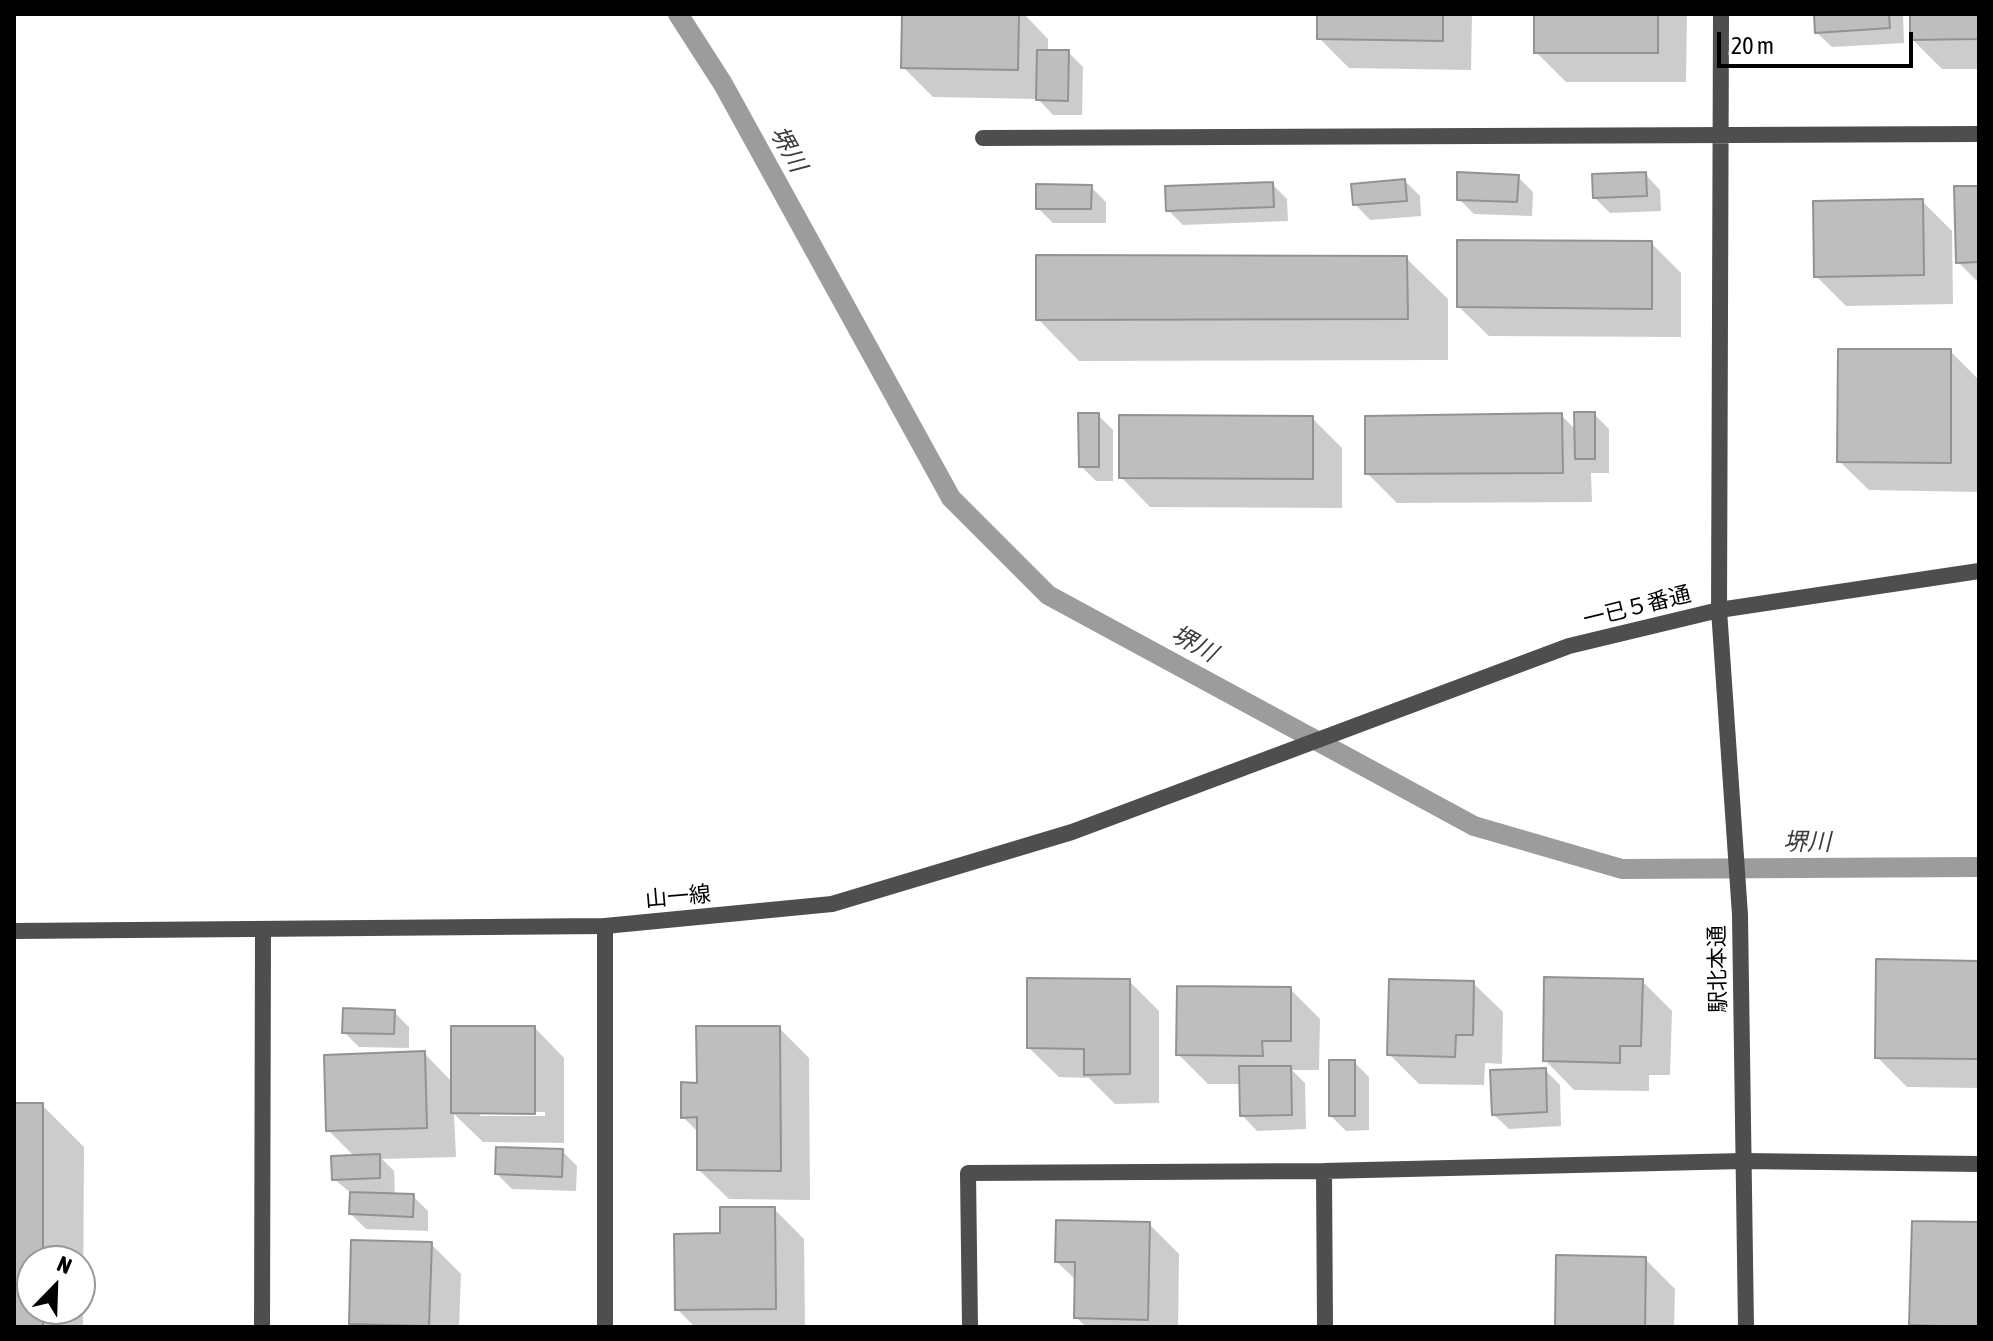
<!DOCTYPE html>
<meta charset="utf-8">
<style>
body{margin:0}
#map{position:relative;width:1993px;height:1341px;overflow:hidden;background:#fff;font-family:"Asap Condensed",sans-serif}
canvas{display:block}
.frame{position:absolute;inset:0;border:16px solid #000;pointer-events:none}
.north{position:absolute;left:16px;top:1245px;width:80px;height:80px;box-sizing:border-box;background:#fff;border:2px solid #999;border-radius:50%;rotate:23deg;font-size:22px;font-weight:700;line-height:32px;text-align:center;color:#000}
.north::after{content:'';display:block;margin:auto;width:28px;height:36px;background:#000;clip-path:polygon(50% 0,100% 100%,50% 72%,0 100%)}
.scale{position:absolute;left:1717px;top:32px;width:196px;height:36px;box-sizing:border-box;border:4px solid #000;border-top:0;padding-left:10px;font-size:24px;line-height:28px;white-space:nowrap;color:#000;-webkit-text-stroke:6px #fff;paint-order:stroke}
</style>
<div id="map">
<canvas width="1993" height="1341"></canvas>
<div class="frame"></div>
<div class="north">N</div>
<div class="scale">20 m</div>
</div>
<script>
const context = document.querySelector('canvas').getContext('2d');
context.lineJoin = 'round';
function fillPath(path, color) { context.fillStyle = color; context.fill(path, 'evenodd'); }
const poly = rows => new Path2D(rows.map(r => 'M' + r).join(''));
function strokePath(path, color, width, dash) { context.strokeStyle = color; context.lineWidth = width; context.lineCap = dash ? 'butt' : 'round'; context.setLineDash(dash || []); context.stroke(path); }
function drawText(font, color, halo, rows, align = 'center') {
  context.font = font + ' "Asap Condensed","Noto Sans JP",sans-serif'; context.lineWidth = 8; context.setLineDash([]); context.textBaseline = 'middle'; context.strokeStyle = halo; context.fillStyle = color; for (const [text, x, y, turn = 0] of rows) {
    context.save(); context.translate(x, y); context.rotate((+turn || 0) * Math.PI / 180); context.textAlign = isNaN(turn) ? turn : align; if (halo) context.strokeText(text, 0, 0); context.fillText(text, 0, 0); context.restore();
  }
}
fillPath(poly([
 [904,14,1024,14,1048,39,1048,52,1068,52,1083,67,1082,115,1053,115,1038,99,933,97,903,67],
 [1319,14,1472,14,1471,70,1349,68,1319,38],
 [1536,14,1687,14,1686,82,1566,82,1536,52],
 [1816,14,1903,14,1904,43,1832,47,1816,32],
 [1912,14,1979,14,1979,69,1942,69,1912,39],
 [1645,174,1660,190,1661,211,1610,213,1595,198],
 [1518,177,1533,192,1532,216,1474,214,1459,199],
 [1405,181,1420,196,1421,216,1370,220,1355,204],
 [1272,184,1287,199,1288,221,1183,225,1168,210],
 [1091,187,1106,202,1106,223,1053,223,1038,208],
 [1979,188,1979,283,1958,262],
 [1922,201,1952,231,1953,304,1846,306,1816,276],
 [1651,243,1681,273,1681,337,1489,336,1459,307],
 [1406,258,1448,299,1448,360,1079,361,1038,319],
 [1950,351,1979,380,1979,492,1869,490,1839,461],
 [1594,414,1609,429,1609,473,1591,473,1592,502,1397,503,1367,473,1561,415,1576,430],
 [1098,415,1113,430,1113,481,1096,481,1081,466],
 [1312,418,1342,448,1342,508,1150,507,1121,477],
 [1979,963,1979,1088,1907,1087,1877,1057],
 [1129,981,1159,1011,1159,1103,1115,1104,1089,1078,1059,1077,1029,1048],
 [1642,981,1672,1011,1670,1075,1649,1075,1649,1091,1574,1090,1545,1060],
 [1473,983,1503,1012,1502,1064,1485,1063,1484,1085,1419,1084,1389,1054],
 [1290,989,1320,1019,1319,1070,1292,1070,1305,1083,1306,1129,1257,1131,1242,1115,1241,1084,1208,1084,1178,1054],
 [394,1012,409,1027,409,1048,359,1047,344,1032],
 [535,1028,564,1058,564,1143,483,1142,454,1114,456,1157,382,1159,394,1171,395,1196,413,1196,428,1211,428,1231,366,1229,351,1214,352,1194,334,1179,355,1157,328,1130,424,1053,453,1083],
 [480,1112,545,1112,545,1116,480,1116],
 [779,1028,809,1058,810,1200,729,1199,699,1170,699,1133,683,1117,699,1085],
 [1354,1062,1369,1077,1369,1130,1346,1131,1331,1116],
 [1545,1070,1560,1085,1561,1126,1509,1129,1493,1114],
 [14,1105,42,1105,84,1147,83,1327,14,1327],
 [32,1261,80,1261,80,1309,32,1309],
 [562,1151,577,1166,576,1191,512,1189,497,1174],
 [774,1209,804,1239,805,1327,695,1327,677,1309],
 [1149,1224,1179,1254,1178,1327,1086,1327,1076,1317,1077,1281,1057,1262],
 [1979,1224,1979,1327,1914,1327,1911,1324],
 [431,1244,461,1274,459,1327,355,1327,351,1323],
 [1645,1259,1675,1289,1674,1327,1557,1327]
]), '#0003');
strokePath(poly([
 [678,14,723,84,951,498,1048,595,1474,826,1622,869,1979,867]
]), '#9c9c9c', 20);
const building = poly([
 [902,14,1019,14,1018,70,901,68,902,14],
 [1317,14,1443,14,1443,41,1317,39,1317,14],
 [1534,14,1658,14,1658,53,1534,53,1534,14],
 [1814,14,1889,14,1890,28,1815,33,1814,14],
 [1910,14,1979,14,1979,39,1910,40,1910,14],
 [1037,50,1069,50,1068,101,1036,100,1037,50],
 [1457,172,1519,175,1517,202,1457,200,1457,172],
 [1646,172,1647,196,1593,198,1592,174,1646,172],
 [1405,179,1407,201,1353,205,1351,184,1405,179],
 [1273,182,1274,207,1166,211,1165,186,1273,182],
 [1036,184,1092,185,1091,209,1036,209,1036,184],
 [1954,186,1979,186,1979,262,1956,263,1954,186],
 [1923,199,1924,275,1814,277,1813,201,1923,199],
 [1457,240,1652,241,1652,309,1457,307,1457,240],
 [1036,255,1407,256,1408,319,1036,320,1036,255],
 [1838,349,1951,349,1951,463,1837,462,1838,349],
 [1574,412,1595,412,1595,459,1575,459,1574,412],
 [1078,413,1099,413,1099,467,1079,467,1078,413],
 [1562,413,1563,473,1365,474,1365,416,1562,413],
 [1119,415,1313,416,1313,479,1119,478,1119,415],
 [1876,959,1979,961,1979,1059,1875,1058,1876,959],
 [1544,977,1643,979,1641,1046,1620,1046,1620,1063,1543,1061,1544,977],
 [1027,978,1130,979,1130,1074,1084,1075,1084,1049,1027,1048,1027,978],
 [1389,979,1474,981,1473,1035,1456,1035,1455,1057,1387,1055,1389,979],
 [1177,986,1291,987,1291,1041,1262,1041,1263,1056,1176,1055,1177,986],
 [343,1008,395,1010,394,1034,342,1033,343,1008],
 [451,1026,535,1026,535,1114,451,1113,451,1026],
 [696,1026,780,1026,781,1171,697,1170,697,1117,681,1118,681,1082,697,1083,696,1026],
 [425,1051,427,1128,326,1131,324,1055,425,1051],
 [1329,1060,1355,1060,1355,1116,1329,1116,1329,1060],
 [1239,1066,1291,1066,1292,1115,1240,1116,1239,1066],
 [1546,1068,1547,1112,1492,1115,1490,1070,1546,1068],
 [14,1103,43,1103,43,1261,32,1261,32,1309,43,1309,43,1327,14,1327,14,1103],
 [496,1147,563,1149,562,1177,495,1174,496,1147],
 [380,1154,380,1178,332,1180,331,1156,380,1154],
 [350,1192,414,1194,413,1217,349,1214,350,1192],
 [720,1207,775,1207,776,1309,675,1310,674,1234,720,1233,720,1207],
 [1056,1220,1150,1222,1148,1320,1074,1318,1075,1262,1055,1262,1056,1220],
 [1912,1221,1979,1222,1979,1327,1909,1325,1912,1221],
 [351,1240,432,1242,429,1326,349,1324,351,1240],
 [1556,1255,1646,1257,1645,1327,1555,1327,1556,1255]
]);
fillPath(building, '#bebebe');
strokePath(building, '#929292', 2);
strokePath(poly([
 [983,138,1979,134],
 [1719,610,1721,14],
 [1324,1171,1325,1327],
 [262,1327,263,929],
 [605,1327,605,926],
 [970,1327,968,1173,1324,1171,1743,1161,1979,1164]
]), '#4e4e4e', 16);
strokePath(poly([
 [1719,610,1740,915,1746,1327],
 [14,931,605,926,832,904,1072,832,1569,646,1719,610,1979,571]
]), '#4e4e4e', 16);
drawText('22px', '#000', '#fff', [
 ["一已５番通",1637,607,-14],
 ["山一線",678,897,-5],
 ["駅北本通",1718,969,-91]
]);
drawText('italic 24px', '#3d3d3d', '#fff', [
 ["堺川",788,149,61],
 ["堺川",1194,644,29],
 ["堺川",1807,842]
]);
</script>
